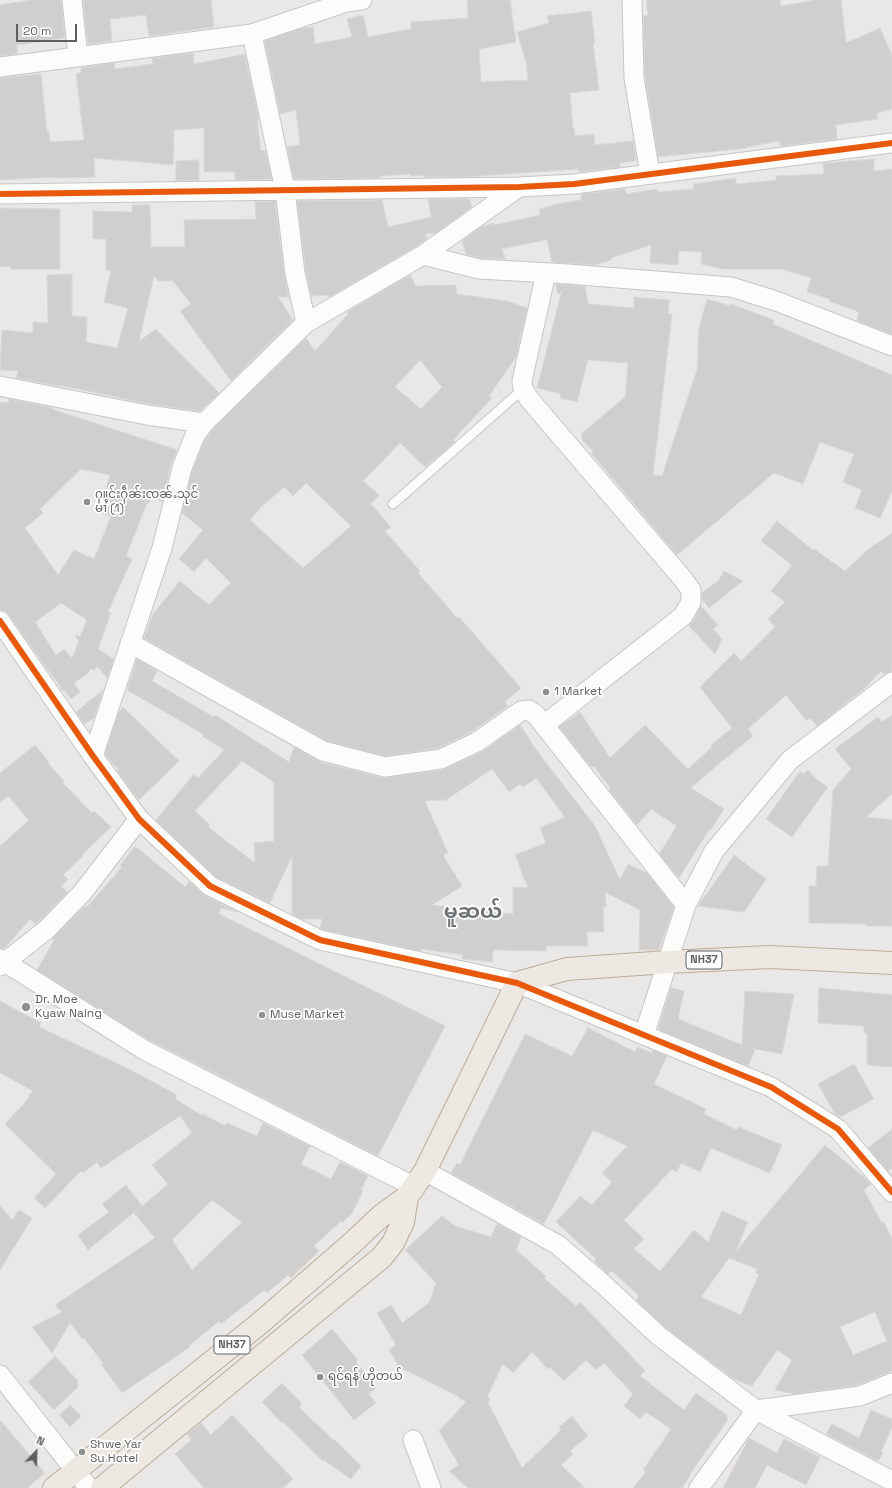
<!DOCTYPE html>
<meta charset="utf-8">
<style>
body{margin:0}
#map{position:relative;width:892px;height:1488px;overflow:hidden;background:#eae8e6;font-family:"Space Grotesk",sans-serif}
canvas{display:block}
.north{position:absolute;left:16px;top:1432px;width:40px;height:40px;-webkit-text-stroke:3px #fff;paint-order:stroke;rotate:23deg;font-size:11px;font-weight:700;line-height:16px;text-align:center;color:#5c6062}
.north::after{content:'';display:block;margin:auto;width:14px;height:18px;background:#5c6062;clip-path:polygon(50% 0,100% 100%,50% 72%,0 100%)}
.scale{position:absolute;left:16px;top:24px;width:61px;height:18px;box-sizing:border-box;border:2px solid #5c6062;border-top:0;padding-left:5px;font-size:12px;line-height:14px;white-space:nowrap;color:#5c6062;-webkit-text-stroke:3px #fff;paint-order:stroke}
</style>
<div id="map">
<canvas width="892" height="1488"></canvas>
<div class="north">N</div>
<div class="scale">20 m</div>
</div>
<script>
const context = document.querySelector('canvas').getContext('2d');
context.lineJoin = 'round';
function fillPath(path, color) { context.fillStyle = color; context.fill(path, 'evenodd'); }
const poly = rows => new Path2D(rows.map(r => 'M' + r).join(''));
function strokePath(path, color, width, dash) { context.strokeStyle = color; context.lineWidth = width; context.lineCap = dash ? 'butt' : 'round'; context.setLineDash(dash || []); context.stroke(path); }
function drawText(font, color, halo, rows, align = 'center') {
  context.font = font + ' "Space Grotesk","Noto Sans Myanmar",sans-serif'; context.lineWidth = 3.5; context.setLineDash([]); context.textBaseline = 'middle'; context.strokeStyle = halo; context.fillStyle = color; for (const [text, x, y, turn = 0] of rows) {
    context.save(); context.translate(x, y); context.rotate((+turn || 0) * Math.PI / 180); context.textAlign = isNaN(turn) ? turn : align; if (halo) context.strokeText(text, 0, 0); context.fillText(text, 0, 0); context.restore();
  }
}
const building = poly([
 [32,0,61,0,65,38,17,45,17,54,0,56,0,5,32,0],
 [83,0,211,0,214,27,149,36,146,15,110,19,112,41,88,44,83,0],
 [467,0,510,0,516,42,479,49,481,82,528,80,526,61,517,32,549,23,547,16,591,11,595,43,593,43,599,90,570,93,573,128,574,128,575,136,594,134,595,145,633,141,636,160,635,161,620,163,620,167,579,172,578,169,465,177,424,177,424,175,411,176,410,174,379,176,380,178,294,179,287,147,300,145,296,110,280,114,265,41,302,28,313,27,315,44,352,37,347,19,363,15,368,37,411,29,411,22,468,18,467,0],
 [646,0,780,0,781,6,816,0,841,0,846,43,880,28,892,55,892,109,877,113,878,119,836,125,837,139,780,146,779,141,747,147,748,148,658,157,645,77,643,16,648,15,646,0],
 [193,53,194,64,245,54,259,121,257,121,261,151,265,150,272,179,235,180,235,172,204,172,204,128,174,130,173,165,94,158,95,177,54,178,54,177,0,180,0,78,41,74,47,132,49,132,50,142,84,140,76,73,81,73,81,68,114,63,115,69,153,64,152,58,193,53],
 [874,159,874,171,892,169,892,334,857,321,859,312,829,301,829,299,807,292,811,278,781,269,723,269,701,264,702,252,679,251,678,265,650,263,651,245,611,258,611,260,595,265,552,262,547,240,545,240,502,249,505,259,481,258,466,254,462,241,481,227,494,223,495,225,540,215,539,209,551,206,551,205,581,200,581,194,625,189,626,194,657,189,657,192,694,189,693,184,736,178,736,184,776,180,776,176,824,174,823,163,874,159],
 [199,160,199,180,176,181,176,161,199,160],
 [428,199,470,199,472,207,436,233,426,234,427,239,417,246,329,297,328,295,311,296,306,271,297,201,382,200,388,227,431,217,428,199],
 [275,201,284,274,289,297,278,297,293,320,231,381,180,311,191,304,173,281,158,281,154,276,139,341,156,329,219,393,200,411,149,404,59,385,59,386,16,378,18,371,0,370,2,330,33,333,33,322,48,323,47,275,72,274,72,316,87,317,86,342,117,348,128,308,104,302,111,270,106,270,106,239,93,239,93,211,132,212,132,205,150,205,151,247,185,247,184,220,256,219,255,202,275,201],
 [0,208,60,209,60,269,11,269,11,267,0,266,0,208],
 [410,275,416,286,456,285,457,294,507,301,527,308,516,357,489,396,492,398,453,440,455,442,425,467,400,443,363,481,379,495,371,504,391,527,385,531,420,571,418,573,458,619,459,617,521,688,505,702,508,706,471,732,438,748,386,756,327,741,144,638,153,614,180,581,209,605,231,583,206,558,194,572,179,559,203,530,182,513,192,471,205,440,212,430,306,338,315,351,348,314,347,312,410,275],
 [420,360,442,387,421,409,395,387,420,360],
 [306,483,351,526,303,568,250,520,261,507,284,487,293,496,306,483],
 [556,284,585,286,588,304,634,308,634,297,669,300,668,314,672,314,653,475,662,476,697,370,699,328,707,299,731,306,731,304,774,320,773,324,892,375,892,491,880,518,855,508,862,490,843,482,854,454,820,442,803,484,774,473,677,555,591,453,593,451,582,440,582,433,625,397,628,363,588,360,577,402,560,398,561,394,537,388,562,290,558,295,556,284],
 [9,399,53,408,52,409,177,450,171,465,162,502,152,496,149,503,147,503,126,556,132,559,108,612,111,613,98,649,114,659,107,678,98,667,93,670,91,669,87,674,74,683,80,692,71,699,64,690,62,691,60,689,61,687,42,662,9,615,5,611,0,610,0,402,8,403,9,399],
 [81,469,110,475,106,488,111,489,101,513,111,516,94,559,74,550,58,575,25,528,43,513,40,509,81,469],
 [61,603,87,620,80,637,76,635,75,636,79,641,72,658,64,649,56,655,35,622,61,603],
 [777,521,813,550,814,549,845,571,870,548,892,533,892,671,884,674,881,671,865,688,817,726,810,718,807,721,786,695,748,729,753,736,724,760,723,760,691,788,724,809,710,831,709,830,679,878,659,854,677,826,651,809,637,825,609,790,611,789,594,766,591,767,559,727,580,712,610,758,645,725,688,769,712,747,711,745,732,728,700,687,734,653,741,661,775,627,768,619,785,602,771,591,792,565,761,541,777,521],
 [724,571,743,581,709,608,702,599,702,593,719,580,724,571],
 [701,606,718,625,713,629,722,639,715,654,689,626,693,621,701,606],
 [137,659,157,671,152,681,214,717,215,715,289,762,294,747,320,762,383,778,443,770,482,752,520,725,532,743,531,743,595,826,620,880,628,864,647,873,674,907,659,950,639,950,640,910,605,892,606,907,603,907,604,932,587,932,588,946,546,946,546,951,493,950,492,962,462,959,463,955,421,949,421,951,324,930,320,928,322,919,301,919,292,914,292,856,270,903,216,877,156,820,193,775,198,778,224,750,202,736,203,734,127,690,137,659],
 [242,761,274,782,274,841,254,843,255,863,208,827,210,825,195,811,242,761],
 [492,769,509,792,520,784,523,787,536,778,565,817,540,828,546,843,515,855,528,888,513,887,513,914,432,905,462,886,443,855,448,853,425,801,446,800,492,769],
 [103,690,94,718,84,724,76,712,103,690],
 [123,707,179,761,139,800,117,771,119,769,114,765,105,754,118,714,123,707],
 [892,715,892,794,866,817,892,820,892,926,866,926,866,924,809,923,809,886,816,886,817,866,828,866,833,790,851,769,835,749,878,717,882,722,892,715],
 [35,745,49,762,48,763,64,781,62,782,92,813,94,811,111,827,82,855,83,856,63,875,68,879,61,887,68,892,36,924,30,919,4,949,0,948,0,846,29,820,8,796,0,802,0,773,35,745],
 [808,770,817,780,828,787,792,837,766,819,800,771,803,774,808,770],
 [135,846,185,887,189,881,205,896,238,912,221,908,219,914,445,1026,378,1156,151,1041,37,970,54,940,52,939,85,906,87,907,122,867,120,865,135,846],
 [734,855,766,879,744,912,698,906,734,855],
 [671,988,684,991,678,1019,742,1045,745,991,794,994,782,1054,750,1048,755,1050,748,1066,658,1029,671,988],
 [819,988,892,995,892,1067,867,1065,867,1033,864,1033,864,1026,818,1023,819,988],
 [0,1001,41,1023,39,1027,131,1070,177,1095,175,1099,203,1116,203,1114,225,1126,227,1123,257,1136,263,1123,310,1146,301,1164,331,1179,340,1162,368,1176,361,1190,363,1191,352,1213,342,1223,341,1221,314,1246,319,1251,291,1278,288,1275,267,1293,264,1290,221,1324,219,1321,189,1346,190,1347,122,1393,101,1364,103,1363,84,1338,82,1339,70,1323,52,1353,32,1327,62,1312,55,1305,155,1238,134,1213,168,1184,152,1165,192,1133,180,1116,101,1168,97,1162,83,1173,81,1171,45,1208,34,1198,56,1174,5,1124,30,1097,28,1096,33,1091,0,1073,0,1001],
 [212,1200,242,1222,192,1270,172,1240,212,1200],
 [588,1028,635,1052,637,1047,652,1053,653,1050,667,1056,654,1084,706,1109,704,1114,737,1130,739,1127,782,1145,770,1173,711,1148,700,1172,681,1163,677,1172,672,1169,624,1220,644,1239,634,1249,660,1271,694,1230,708,1242,722,1211,748,1222,736,1251,825,1145,865,1178,871,1184,864,1190,882,1223,884,1222,892,1239,892,1371,857,1385,794,1394,775,1390,792,1360,777,1350,752,1386,734,1379,666,1328,636,1300,639,1296,612,1271,608,1274,594,1261,596,1259,556,1222,580,1196,592,1205,612,1182,602,1173,627,1146,593,1130,544,1224,451,1173,457,1163,460,1165,525,1034,572,1056,588,1028],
 [729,1258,757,1269,756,1273,759,1274,741,1315,701,1297,729,1258],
 [875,1312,887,1341,853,1355,840,1327,875,1312],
 [854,1064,874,1099,840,1117,835,1114,818,1084,854,1064],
 [892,1129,892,1168,888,1171,868,1148,892,1129],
 [126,1185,142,1206,88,1250,78,1235,109,1212,102,1204,126,1185],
 [0,1206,12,1220,19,1210,32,1218,0,1270,0,1206],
 [442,1216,455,1226,491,1237,497,1224,521,1237,516,1250,546,1276,544,1278,576,1306,580,1302,621,1345,645,1371,640,1376,684,1410,696,1393,727,1415,727,1421,690,1474,691,1474,682,1488,633,1488,646,1472,643,1470,671,1429,646,1412,640,1419,624,1406,633,1394,604,1363,596,1370,586,1360,564,1381,550,1367,548,1369,532,1352,513,1373,503,1364,487,1397,490,1398,488,1403,522,1468,561,1430,559,1427,572,1416,588,1436,570,1451,573,1454,561,1465,585,1488,468,1488,449,1471,459,1465,439,1431,466,1402,459,1398,459,1397,397,1366,397,1363,389,1350,396,1345,377,1313,391,1305,402,1323,429,1303,436,1283,405,1250,442,1216],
 [332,1329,358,1360,356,1362,376,1388,369,1394,376,1403,354,1420,302,1355,332,1329],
 [55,1356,78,1381,78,1387,54,1410,28,1382,55,1356],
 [282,1383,302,1404,299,1407,334,1441,335,1440,361,1466,351,1479,324,1460,323,1461,283,1422,282,1423,262,1402,282,1383],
 [70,1405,81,1416,70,1427,59,1415,70,1405],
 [871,1410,892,1419,892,1427,881,1452,883,1453,878,1461,826,1434,832,1424,859,1438,871,1410],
 [232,1415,293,1479,283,1488,204,1488,175,1454,191,1440,187,1434,201,1423,211,1435,232,1415],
 [0,1420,45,1473,27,1488,0,1488,0,1420],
 [749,1438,777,1453,784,1439,820,1457,806,1485,767,1465,755,1488,723,1488,749,1438]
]);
fillPath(building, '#d1cfce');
strokePath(building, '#dad8d5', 1);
const lane = poly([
 [393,504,523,389]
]);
const street = poly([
 [72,0,78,56],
 [632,0,634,78,650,174],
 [252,34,285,190,295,273,306,323],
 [0,67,252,34,346,2,362,0],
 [0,194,519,187,574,184,892,143],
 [423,255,479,269,568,274,731,287,776,301,892,346],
 [0,386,147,415,204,423,306,323,423,255,519,187],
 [0,621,93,756,139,819,210,886,320,940,517,983,771,1087,838,1129,892,1192],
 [130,643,323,751,385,767,441,759,477,742,521,711,529,710,536,715,686,905],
 [544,725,683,616,691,602,691,590,683,579,529,399,523,389,522,381,546,273],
 [93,756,162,548,182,468,195,435,204,423],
 [0,959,146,1051,415,1187],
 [0,966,46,930,82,893,139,819],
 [644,1035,686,905,714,851,790,760,892,682],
 [425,1171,558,1245,604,1285,659,1336,756,1410,892,1481],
 [0,1375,89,1488],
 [413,1440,431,1488],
 [699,1488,756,1410,860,1396,892,1383]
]);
const highway = poly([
 [54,1488,259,1324,350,1245,381,1216,407,1197,425,1171,517,983,567,969,668,962,770,957,892,963],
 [102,1488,382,1257,393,1243,403,1222,407,1197]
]);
strokePath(lane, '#c7c6c5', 11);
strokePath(street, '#c7c6c5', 21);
strokePath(highway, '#bdab98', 24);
strokePath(lane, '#fcfcfb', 9);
strokePath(street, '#fcfcfb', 19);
strokePath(highway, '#ede8e2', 22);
strokePath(poly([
 [0,194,519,187,574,184,892,143],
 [0,621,93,756,139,819,210,886,320,940,517,983,771,1087,838,1129,892,1192]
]), '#e8590c', 6);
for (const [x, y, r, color] of [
 [87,502,4,"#8e9090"],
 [546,692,4,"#8e9090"],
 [26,1007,5,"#8e9090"],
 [262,1015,4,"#8e9090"],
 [320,1377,4,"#8e9090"],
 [82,1452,4,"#8e9090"]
]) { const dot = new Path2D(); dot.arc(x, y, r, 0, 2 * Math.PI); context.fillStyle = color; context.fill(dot); strokePath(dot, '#fff', 1.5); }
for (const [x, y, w] of [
 [704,960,36],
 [232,1345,36]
]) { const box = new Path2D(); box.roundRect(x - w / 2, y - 9, w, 18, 3); context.fillStyle = '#fff'; context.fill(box); strokePath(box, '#5c6062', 1); }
drawText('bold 11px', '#5c6062', null, [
 ["NH37",704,960],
 ["NH37",232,1345]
]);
drawText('12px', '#5c6062', '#fff', [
 ["ႁူင်းႁဵၼ်းၸၼ်ႉသုင်",95,495],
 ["မၢႆ (1)",95,509],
 ["1 Market",554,692],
 ["Dr. Moe",35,1000],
 ["Kyaw Naing",35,1014],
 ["Muse Market",270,1015],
 ["ရင်ရန် ဟိုတယ်",328,1377],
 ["Shwe Yar",90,1445],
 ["Su Hotel",90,1459]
], 'left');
drawText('bold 20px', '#6d7274', '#fff', [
 ["မူဆယ်",473,913]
]);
</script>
